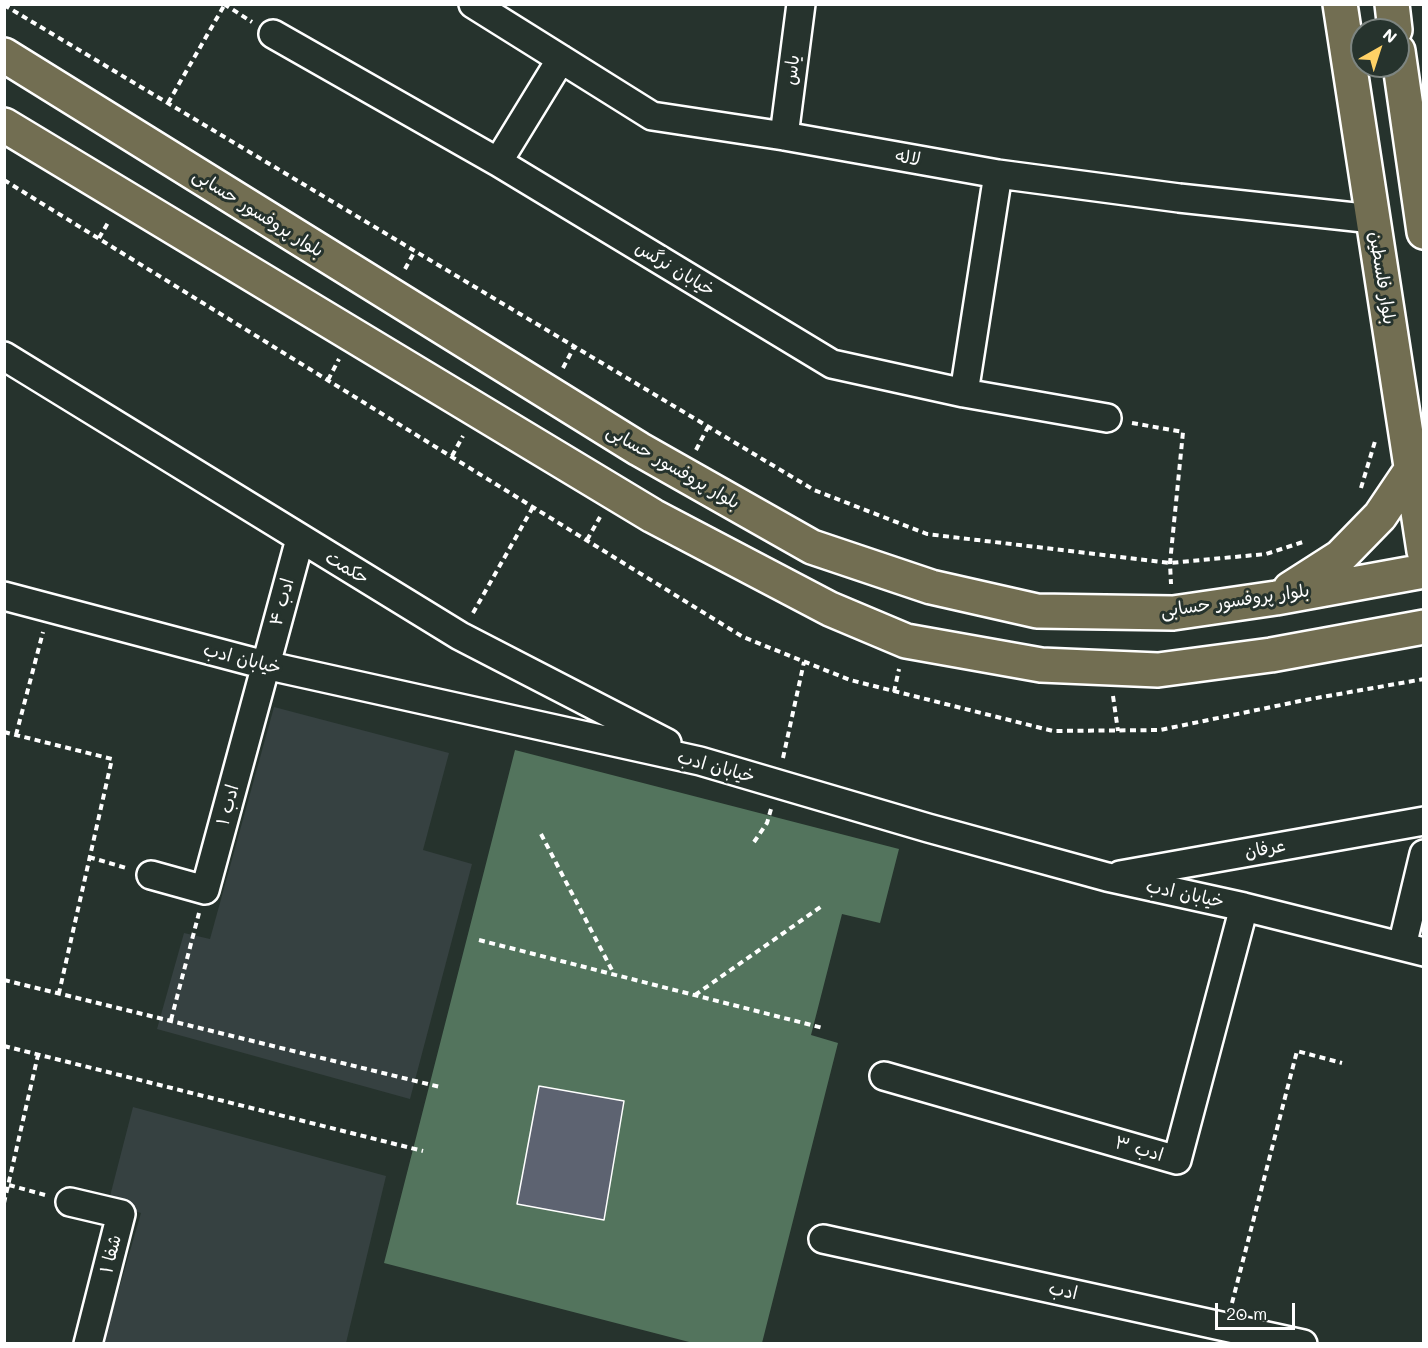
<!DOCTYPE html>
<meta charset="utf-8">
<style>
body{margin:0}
#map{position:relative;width:1428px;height:1348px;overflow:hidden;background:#26332d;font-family:Mali,sans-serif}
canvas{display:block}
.frame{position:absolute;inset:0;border:6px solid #fff;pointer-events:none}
.north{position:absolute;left:1350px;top:18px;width:60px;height:60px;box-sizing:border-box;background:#26332d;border:2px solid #7d8581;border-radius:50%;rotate:39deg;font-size:16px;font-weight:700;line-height:24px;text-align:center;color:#fff}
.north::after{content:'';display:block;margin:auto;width:21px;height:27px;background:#ffd166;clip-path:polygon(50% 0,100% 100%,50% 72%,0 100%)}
.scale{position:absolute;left:1215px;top:1303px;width:80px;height:27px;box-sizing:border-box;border:3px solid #fff;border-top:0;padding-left:8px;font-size:18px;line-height:21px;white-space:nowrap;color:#fff;-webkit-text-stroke:4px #26332d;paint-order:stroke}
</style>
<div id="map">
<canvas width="1428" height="1348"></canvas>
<div class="frame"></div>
<div class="north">N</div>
<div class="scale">20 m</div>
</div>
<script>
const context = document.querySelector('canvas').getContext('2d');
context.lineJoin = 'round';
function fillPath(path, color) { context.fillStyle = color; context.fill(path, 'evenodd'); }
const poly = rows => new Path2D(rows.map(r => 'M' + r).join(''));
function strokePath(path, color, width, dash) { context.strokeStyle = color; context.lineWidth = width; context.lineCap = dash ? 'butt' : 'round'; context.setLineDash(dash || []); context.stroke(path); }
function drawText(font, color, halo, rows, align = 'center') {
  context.font = font + ' Mali,"Playpen Sans Arabic",sans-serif'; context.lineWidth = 6; context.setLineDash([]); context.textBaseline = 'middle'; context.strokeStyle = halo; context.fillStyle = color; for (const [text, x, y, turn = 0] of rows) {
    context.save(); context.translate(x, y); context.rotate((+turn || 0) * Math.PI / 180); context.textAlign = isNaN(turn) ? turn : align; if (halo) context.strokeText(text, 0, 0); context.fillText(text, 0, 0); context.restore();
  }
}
fillPath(poly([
 [274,707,449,753,423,850,472,864,410,1099,157,1029,184,933,210,939],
 [133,1107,386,1176,346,1343,103,1344,141,1213,108,1204]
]), '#364141');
fillPath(poly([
 [515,750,899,849,880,923,842,914,811,1035,838,1043,762,1343,693,1343,384,1263]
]), '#53745d');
const building = poly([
 [539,1086,624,1101,604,1220,517,1204,539,1086]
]);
fillPath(building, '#5d6371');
strokePath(building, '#fff', 1.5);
const minor = poly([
 [473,4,652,116,784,136,998,174,1179,198,1373,219],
 [273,34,498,162,832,364,964,393,1107,418],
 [784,136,801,4],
 [498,162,561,59],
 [4,356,460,636,667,743],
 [964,393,998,174],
 [4,596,265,665,700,761,928,828,1107,877,1244,907,1424,952],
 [151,875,205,890,300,539],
 [1120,875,1424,821],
 [1402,946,1424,854],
 [884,1076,1177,1160,1244,907],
 [70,1202,121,1214,88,1344],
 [823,1239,1303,1344]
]);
const major = poly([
 [1340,4,1424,551],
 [1392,4,1395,30],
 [1398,51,1424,232],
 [4,55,639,449,812,547,931,587,1037,611,1173,613,1276,598,1424,571],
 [4,125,653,516,830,609,906,641,1041,665,1158,670,1271,655,1424,627],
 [1290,589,1340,557,1380,516,1411,470]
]);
strokePath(minor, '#fff', 32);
strokePath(major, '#fff', 38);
strokePath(poly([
 [224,4,252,22],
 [4,5,814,490,927,534,1170,563,1266,554,1306,541],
 [168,103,225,4],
 [4,180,743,637,850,680,1053,731,1160,730,1305,700,1424,679],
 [99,238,109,221],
 [405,269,415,251],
 [563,368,574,347],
 [328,380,339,359],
 [1132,423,1183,432,1170,563,1171,584],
 [696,450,708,427],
 [452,456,463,436],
 [1361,488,1376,438],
 [587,540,600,517],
 [473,613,533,507],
 [894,692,899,669],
 [1113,696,1118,731],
 [4,732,112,759,59,993],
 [16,735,43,632],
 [783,758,804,662],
 [541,834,614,974],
 [754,842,767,823,771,809],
 [89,857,126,868],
 [479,940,823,1028],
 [4,980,440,1087],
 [695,995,822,906],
 [171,1020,199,913],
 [4,1046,423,1151],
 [9,1185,45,1195],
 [4,1203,38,1055],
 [1232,1303,1297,1051,1342,1063]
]), '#fff', 4, [6, 4.5]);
strokePath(minor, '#26332d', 27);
strokePath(major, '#726e52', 33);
drawText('18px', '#fff', '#26332d', [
 ["یاس",792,70,-83],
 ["لاله",908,158,10],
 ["بلوار پروفسور حسابی",258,213,32],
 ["خیابان نرگس",675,269,31],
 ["بلوار فلسطین",1382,278,81],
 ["بلوار پروفسور حسابی",673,467,30],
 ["حکمت",347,568,31],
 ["بلوار پروفسور حسابی",1235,601,-8],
 ["ادب ۴",282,602,-75],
 ["خیابان ادب",242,659,14],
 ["خیابان ادب",716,767,15],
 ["ادب ۱",228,805,-75],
 ["عرفان",1265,849,-10],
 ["خیابان ادب",1185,894,12],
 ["ادب ۳",1139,1149,16],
 ["شفا ۱",111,1254,-76],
 ["ادب",1063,1291,12]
]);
</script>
